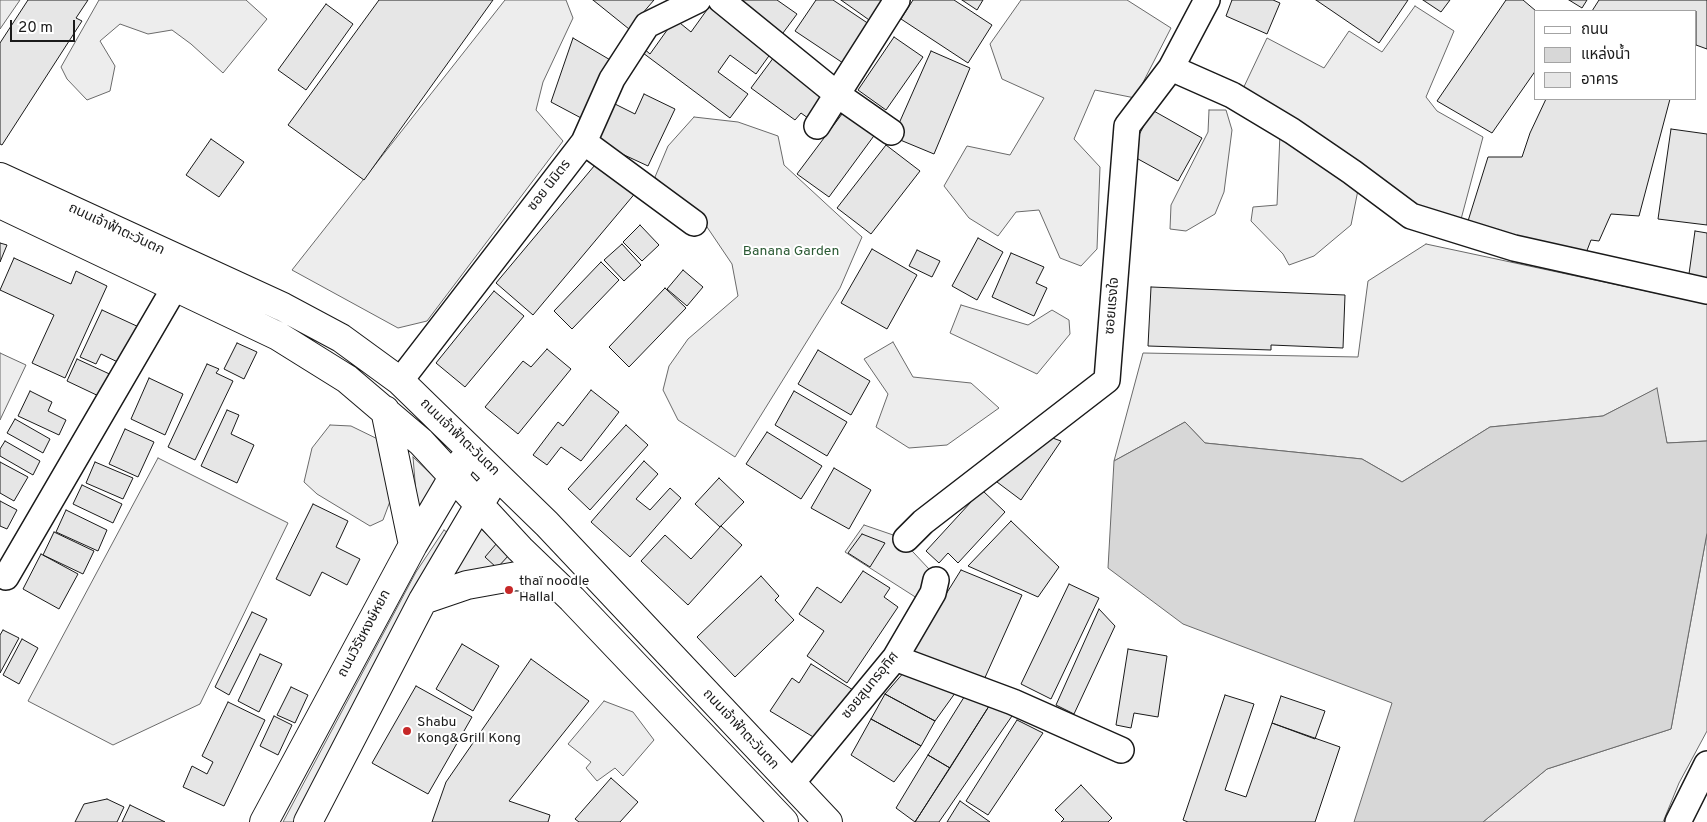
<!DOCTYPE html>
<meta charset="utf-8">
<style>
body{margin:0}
#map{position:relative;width:1707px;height:822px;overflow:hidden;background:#fff;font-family:Overpass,"Noto Sans Thai",sans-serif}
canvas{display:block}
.legend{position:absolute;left:1534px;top:10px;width:162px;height:90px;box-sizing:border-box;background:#fff;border:1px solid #a3a3a3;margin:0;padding:6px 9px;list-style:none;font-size:15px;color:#1a1a1a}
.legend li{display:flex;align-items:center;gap:10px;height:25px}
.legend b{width:25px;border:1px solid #a3a3a3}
.scale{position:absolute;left:10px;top:20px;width:65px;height:22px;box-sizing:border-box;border:2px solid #1a1a1a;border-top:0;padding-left:6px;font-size:15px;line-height:18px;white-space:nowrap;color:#1a1a1a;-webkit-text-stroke:4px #fff;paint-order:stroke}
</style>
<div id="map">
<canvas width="1707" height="822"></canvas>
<ul class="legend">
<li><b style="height:6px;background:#fff"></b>ถนน</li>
<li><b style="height:14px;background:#d7d7d7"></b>แหล่งน้ำ</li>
<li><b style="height:14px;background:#e6e6e6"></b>อาคาร</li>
</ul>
<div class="scale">20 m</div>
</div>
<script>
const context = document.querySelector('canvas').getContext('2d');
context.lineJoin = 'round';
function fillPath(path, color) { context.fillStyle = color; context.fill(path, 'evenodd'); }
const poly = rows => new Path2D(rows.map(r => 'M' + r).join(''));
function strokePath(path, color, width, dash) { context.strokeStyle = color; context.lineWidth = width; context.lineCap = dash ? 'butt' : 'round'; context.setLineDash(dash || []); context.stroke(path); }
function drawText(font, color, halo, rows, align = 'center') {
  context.font = font + ' Overpass,"Noto Sans Thai",sans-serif'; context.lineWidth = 4; context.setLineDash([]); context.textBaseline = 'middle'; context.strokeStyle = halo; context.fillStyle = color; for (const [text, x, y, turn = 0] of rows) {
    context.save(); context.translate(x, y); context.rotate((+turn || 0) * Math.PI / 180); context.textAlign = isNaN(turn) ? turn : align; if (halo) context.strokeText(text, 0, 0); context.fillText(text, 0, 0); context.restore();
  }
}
const built = poly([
 [0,0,20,0,0,29,0,0],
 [99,0,246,0,267,19,223,73,191,44,172,30,148,34,120,24,100,41,115,66,110,91,87,100,67,79,61,67,99,0],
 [505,0,566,0,573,18,543,82,536,110,563,141,427,321,398,328,292,270,505,0],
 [1021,0,1127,0,1171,28,1135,98,1095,90,1074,139,1100,167,1097,249,1081,266,1060,258,1039,210,1016,212,998,236,969,218,944,186,967,146,1010,155,1044,98,1002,79,990,44,1021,0],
 [1415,6,1454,31,1426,97,1437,111,1483,137,1460,223,1425,210,1396,194,1241,93,1267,38,1324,68,1349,31,1382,52,1415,6],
 [1209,110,1226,110,1232,130,1224,192,1215,214,1186,231,1170,229,1171,205,1208,132,1209,110],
 [694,117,738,122,778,136,784,165,862,237,840,288,735,457,678,420,663,390,669,366,688,339,738,296,732,264,707,227,655,177,668,146,694,117],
 [1280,133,1358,190,1351,225,1314,256,1289,265,1283,254,1251,221,1253,207,1277,205,1280,133],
 [1426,244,1707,304,1707,441,1667,443,1656,389,1603,416,1490,427,1402,482,1362,459,1205,443,1185,422,1114,461,1143,353,1358,357,1368,281,1426,244],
 [961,305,1028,325,1052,310,1069,320,1070,334,1037,374,950,333,961,305],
 [893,342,913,377,971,383,999,408,947,445,909,448,876,427,888,394,864,359,893,342],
 [0,353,26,365,0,420,0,353],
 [330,425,351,426,390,445,392,496,383,520,370,526,317,494,304,482,312,448,330,425],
 [413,457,453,495,419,529,413,457],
 [158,458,288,523,200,704,113,745,28,701,158,458],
 [476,524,519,566,450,583,476,524],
 [864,525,899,537,929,569,920,600,845,552,864,525],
 [444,530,448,533,297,822,283,822,416,572,444,530],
 [1707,533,1707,731,1679,783,1663,822,1483,822,1547,769,1671,729,1707,533],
 [604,701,633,712,654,740,623,776,615,768,597,781,586,768,591,762,568,744,604,701]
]);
fillPath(built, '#ededed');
strokePath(built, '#6a6a6a', 1);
const water = poly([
 [1657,388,1667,443,1707,441,1707,533,1671,729,1547,769,1483,822,1354,822,1392,703,1183,624,1108,568,1114,461,1185,422,1205,443,1362,459,1402,482,1490,427,1603,416,1657,388]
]);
fillPath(water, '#d7d7d7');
strokePath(water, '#6a6a6a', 1);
const building = poly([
 [28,0,88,0,76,18,82,21,2,145,0,144,0,43,28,0],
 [379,0,493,0,364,180,288,125,379,0],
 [593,0,654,0,629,29,593,0],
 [728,0,777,0,797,14,780,37,728,0],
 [816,0,833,0,872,26,846,65,795,31,816,0],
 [841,0,888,0,872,22,841,0],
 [913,0,954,0,992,25,968,63,901,19,913,0],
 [962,0,983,0,977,10,962,0],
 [1232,0,1273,0,1280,3,1267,34,1226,16,1232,0],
 [1316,0,1408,0,1379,43,1316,0],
 [1423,0,1450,0,1441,12,1423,0],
 [1506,0,1523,0,1536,11,1536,70,1492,133,1437,101,1506,0],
 [1569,0,1587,0,1582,8,1569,0],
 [1599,0,1707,0,1707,49,1696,45,1696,11,1592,11,1599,0],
 [326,4,353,24,306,90,278,70,326,4],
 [709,7,771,53,756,74,730,55,718,72,748,94,730,118,639,50,642,47,650,54,675,19,691,32,709,7],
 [894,37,923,57,886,110,858,90,894,37],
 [573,38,612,61,583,119,551,102,573,38],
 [931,51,970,68,934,154,893,137,931,51],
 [774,57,829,97,812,121,801,113,795,120,751,88,774,57],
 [644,94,675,109,648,166,594,141,613,103,635,114,644,94],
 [1546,99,1670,99,1639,216,1611,214,1599,241,1591,240,1586,253,1477,231,1468,221,1488,157,1522,157,1530,133,1546,99],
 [845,110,876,133,829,197,797,174,845,110],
 [1152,110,1202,138,1178,181,1129,154,1152,110],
 [1671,129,1707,134,1707,225,1658,219,1671,129],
 [211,139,244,162,219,197,186,175,211,139],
 [886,145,920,171,871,234,837,208,886,145],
 [600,159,637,191,533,315,496,283,600,159],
 [640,225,659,245,642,261,623,242,640,225],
 [1695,231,1707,233,1707,283,1688,281,1695,231],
 [978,238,1003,252,977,300,952,286,978,238],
 [0,243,7,245,0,262,0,243],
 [622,244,641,265,624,281,604,260,622,244],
 [872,249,917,275,887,329,841,303,872,249],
 [917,250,940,261,932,277,909,266,917,250],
 [1011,253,1044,267,1036,283,1047,288,1034,316,992,297,1011,253],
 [14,258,71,284,76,271,107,286,65,378,32,363,54,315,0,290,14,258],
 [601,262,619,280,572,329,554,311,601,262],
 [683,270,703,287,687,306,667,289,683,270],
 [1151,287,1345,295,1343,348,1271,345,1271,350,1148,346,1151,287],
 [665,288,686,308,629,367,609,347,665,288],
 [494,291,524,316,465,387,436,363,494,291],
 [102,310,141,328,124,365,101,354,96,364,80,357,102,310],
 [237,343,257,352,244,379,224,369,237,343],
 [547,349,571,369,518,434,485,407,523,361,531,367,547,349],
 [818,350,870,381,851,415,798,384,818,350],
 [77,359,116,377,105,399,67,381,77,359],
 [207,364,219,369,216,373,233,381,195,460,168,447,207,364],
 [149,378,183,394,165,435,131,419,149,378],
 [591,390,619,412,581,461,561,447,547,465,533,455,558,422,563,426,591,390],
 [30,391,52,402,48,411,66,420,59,435,18,416,30,391],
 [794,391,847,422,827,456,775,425,794,391],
 [227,410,239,415,231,434,254,445,237,483,201,466,227,410],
 [15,419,50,439,43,453,7,433,15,419],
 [626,425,648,445,590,510,568,489,626,425],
 [125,429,154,442,138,477,109,464,125,429],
 [767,432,822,466,801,499,746,464,767,432],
 [1047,436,1061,441,1021,500,997,482,1047,436],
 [5,441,40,461,33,475,0,456,0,449,5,441],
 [644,461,658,474,636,499,650,510,670,488,681,498,630,557,591,522,644,461],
 [0,462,28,477,14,501,0,493,0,462],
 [95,462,133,478,123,499,86,483,95,462],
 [834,468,871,490,849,529,811,508,834,468],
 [719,478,744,502,720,527,695,504,719,478],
 [82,485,122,504,113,523,73,504,82,485],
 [982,490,1005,512,958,563,948,553,939,563,926,551,982,490],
 [0,501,17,510,7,529,0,526,0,501],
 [313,504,348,521,336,547,360,559,347,585,322,572,310,596,276,579,313,504],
 [66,510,107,530,98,551,56,532,66,510],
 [1011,521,1059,567,1038,597,968,566,1011,521],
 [721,526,742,545,688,605,641,561,665,535,691,559,721,526],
 [54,532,94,551,83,574,43,555,54,532],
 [862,534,885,543,870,567,848,553,862,534],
 [497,543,509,555,497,568,485,557,497,543],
 [41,554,78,574,59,609,23,589,41,554],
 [961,570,1022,595,983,682,910,652,961,570],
 [863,571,890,588,884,597,898,607,847,683,807,656,824,631,799,614,817,587,841,603,863,571],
 [761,576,779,596,775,600,794,620,735,677,697,637,761,576],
 [1069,584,1099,598,1051,699,1021,684,1069,584],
 [1099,609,1115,626,1074,714,1056,705,1099,609],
 [252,612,267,619,229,695,215,687,252,612],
 [3,630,19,638,0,673,0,635,3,630],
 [22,639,38,648,19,684,3,675,22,639],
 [462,644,499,666,473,711,436,689,462,644],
 [1128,649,1167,656,1158,717,1134,713,1131,728,1116,725,1128,649],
 [260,654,282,664,259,712,238,701,260,654],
 [531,659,589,701,509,801,550,815,548,822,432,822,446,782,531,659],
 [811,664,858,693,820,741,770,711,792,678,799,683,811,664],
 [905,671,958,689,935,721,885,694,905,671],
 [416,686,472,717,428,794,372,763,416,686],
 [291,687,308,695,295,723,277,715,291,687],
 [885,694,935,721,921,746,871,719,885,694],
 [966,694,991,703,950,768,928,755,966,694],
 [1225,695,1254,704,1225,790,1246,797,1272,723,1340,747,1315,822,1188,822,1183,820,1225,695],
 [1281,696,1325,711,1315,739,1272,723,1281,696],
 [228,702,265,720,224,806,183,787,192,766,207,774,213,762,202,756,228,702],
 [991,703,1012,716,939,822,915,822,991,703],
 [274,716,292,725,278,755,260,746,274,716],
 [871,719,921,746,894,782,851,755,871,719],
 [1017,720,1043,733,988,815,966,801,1017,720],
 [928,755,950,768,915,822,896,808,928,755],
 [611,778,638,802,620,822,579,822,575,819,611,778],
 [1081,785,1112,818,1108,822,1061,822,1064,819,1055,810,1081,785],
 [107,799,124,807,117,822,75,822,84,804,107,799],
 [960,801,990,822,947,822,960,801],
 [130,805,165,822,122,822,130,805]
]);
fillPath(building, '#e6e6e6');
strokePath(building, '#1a1a1a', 1);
const minor = poly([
 [721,0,838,95,891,132],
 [1171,68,1232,95,1292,131,1352,172,1411,216,1514,248,1707,291],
 [817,126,897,0],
 [584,142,694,223],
 [400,381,584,142,612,79,647,25,698,0],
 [906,539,923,522,1107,380,1127,126,1171,68,1207,0],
 [6,577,175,287],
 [895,658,1013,702,1121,750],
 [791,784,895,658,933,593,936,580],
 [1678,822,1707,764]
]);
const major = poly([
 [0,177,283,307,341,338,400,381,547,524,828,822],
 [0,204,278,336,347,379,421,442,520,549,572,599,784,822],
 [385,410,413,545],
 [423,600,467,585,517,576,547,582,556,588],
 [264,822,413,545,462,462],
 [308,822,423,600,488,490]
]);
strokePath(minor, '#1a1a1a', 28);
strokePath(major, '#1a1a1a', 30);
strokePath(minor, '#fff', 25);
strokePath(major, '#fff', 28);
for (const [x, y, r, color] of [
 [509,590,5,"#c62828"],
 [407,731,5,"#c62828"]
]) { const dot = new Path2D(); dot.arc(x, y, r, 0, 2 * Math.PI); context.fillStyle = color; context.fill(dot); strokePath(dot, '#fff', 2); }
drawText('14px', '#1a1a1a', '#fff', [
 ["ซอย นิมิตร",550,186,-52],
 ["ถนนเจ้าฟ้าตะวันตก",116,230,25],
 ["ซอยแรงใจ",1113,306,-85],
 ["ถนนเจ้าฟ้าตะวันตก",459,438,44],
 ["ถนนวิรัชหงษ์หยก",365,634,-62],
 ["ซอยสุนทรอุทิศ",871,686,-51],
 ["ถนนเจ้าฟ้าตะวันตก",740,730,47]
]);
drawText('14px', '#2b5a34', '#fff', [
 ["Banana Garden",791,252]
]);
drawText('14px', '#1a1a1a', '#fff', [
 ["thaï noodle",519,582],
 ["Hallal",519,598],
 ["Shabu",417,723],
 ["Kong&Grill Kong",417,739]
], 'left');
</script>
